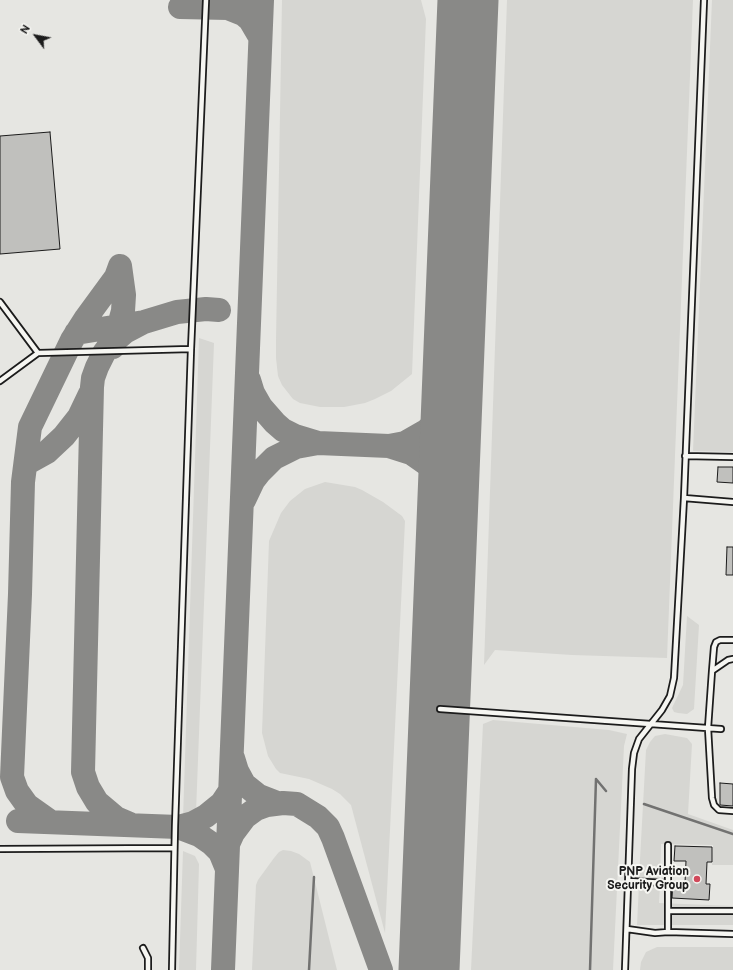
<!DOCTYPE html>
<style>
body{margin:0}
#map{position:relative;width:733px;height:970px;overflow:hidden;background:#f6f6f2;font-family:"Balsamiq Sans",sans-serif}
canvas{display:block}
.north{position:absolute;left:16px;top:16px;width:40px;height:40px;-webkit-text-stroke:3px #f6f6f2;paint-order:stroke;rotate:302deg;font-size:11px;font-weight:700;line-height:16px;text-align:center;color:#1c1c1c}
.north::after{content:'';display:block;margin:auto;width:14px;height:18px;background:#1c1c1c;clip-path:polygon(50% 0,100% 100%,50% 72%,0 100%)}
</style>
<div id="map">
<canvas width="733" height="970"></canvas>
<div class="north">N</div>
</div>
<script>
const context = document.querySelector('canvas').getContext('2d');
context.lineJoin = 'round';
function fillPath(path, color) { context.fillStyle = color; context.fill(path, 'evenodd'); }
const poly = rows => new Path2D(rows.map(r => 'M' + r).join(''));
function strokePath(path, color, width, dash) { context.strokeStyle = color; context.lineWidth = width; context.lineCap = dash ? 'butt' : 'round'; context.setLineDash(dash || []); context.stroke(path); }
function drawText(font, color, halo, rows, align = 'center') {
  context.font = font + ' "Balsamiq Sans",sans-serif'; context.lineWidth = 4; context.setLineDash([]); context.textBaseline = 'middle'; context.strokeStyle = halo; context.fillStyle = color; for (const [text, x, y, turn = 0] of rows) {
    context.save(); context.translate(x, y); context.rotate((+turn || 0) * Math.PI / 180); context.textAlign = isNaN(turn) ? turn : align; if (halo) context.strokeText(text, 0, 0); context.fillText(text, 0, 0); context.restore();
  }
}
fillPath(poly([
 [0,0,733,0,733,970,0,970]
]), '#e6e6e2');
fillPath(poly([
 [282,0,421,0,426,19,412,374,391,391,375,399,365,403,344,407,320,407,300,403,293,399,282,385,278,376,276,358,276,340],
 [507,0,693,0,667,658,572,655,495,650,484,665],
 [712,0,733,0,733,452,693,451],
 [199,338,214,343,196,812,192,815,183,818],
 [325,482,355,487,362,490,383,502,402,516,405,521,385,933,351,805,340,794,332,789,309,779,280,773,276,769,268,756,262,733,269,541,281,513,290,501,305,489],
 [687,616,699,625,694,709,687,714,678,713,674,712,672,708,683,685],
 [493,720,609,730,627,734,624,746,613,970,471,970,483,724],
 [665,734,687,738,692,744,688,814,733,830,733,865,712,865,713,845,661,844,660,879,639,878,646,750,650,742,655,736],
 [283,850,291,851,299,854,310,862,337,970,252,970,256,885,258,880,274,858,279,852],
 [183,851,195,856,199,864,196,970,179,970],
 [639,884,660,886,659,903,733,906,733,925,637,925],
 [657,947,733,947,733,970,640,970,641,962,646,952]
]), '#d6d6d2');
strokePath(poly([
 [596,779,606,791],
 [644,804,733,834],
 [309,970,314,877],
 [590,970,596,779]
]), '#727271', 2.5);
strokePath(poly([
 [252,0,242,7,228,8,243,14,250,20,260,37],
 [180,7,228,8],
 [76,333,144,322,177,312,206,309,219,310],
 [113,347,123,311,124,295,120,266],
 [318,443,389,446],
 [29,462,47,452,64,436,79,417,90,394],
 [244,500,253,481,260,472,274,458,296,447,318,443,295,436,283,430,275,423,261,407,253,393,249,380],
 [448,513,443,491,431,467,411,453,389,446,405,443,426,431,435,423,443,412,448,402,454,384],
 [233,758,237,771,244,784,259,796,277,803],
 [18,821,178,827,199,835,212,844,220,852,227,869],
 [51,822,27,805,17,791,12,777,20,594,23,482,30,427,72,340,86,318,116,277,120,266],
 [130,824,116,818,97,802,88,787,83,772,92,387,93,378,97,367,104,353,110,345,125,332,144,322],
 [178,827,193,823,206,816,222,803,230,791],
 [228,844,233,833,245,817,256,809,267,805,283,803,297,804,318,817,328,827,333,838,381,970],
 [223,970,262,0]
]), '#898987', 24);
strokePath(poly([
 [429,970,468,0]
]), '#898987', 61);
const building = poly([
 [50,132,60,249,0,254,0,136,50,132],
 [718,467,733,467,733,483,717,482,718,467],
 [727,547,733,547,733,575,726,575,727,547],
 [720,783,733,784,733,806,720,805,720,783],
 [675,846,712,847,712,862,707,862,706,884,710,884,709,900,672,898,673,882,685,883,686,861,674,861,675,846]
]);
fillPath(building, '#c0c0bd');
strokePath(building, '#1c1c1c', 1);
const service = poly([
 [0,302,38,353],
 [0,381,38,353,191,349],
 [685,456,733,457],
 [684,498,733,502],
 [733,659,728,660,712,671,708,728,712,798,714,805,719,810,733,811],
 [712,671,714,647,716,642,720,640,733,640],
 [440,709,721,729],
 [668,845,668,932],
 [0,849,174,848],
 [628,881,667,883],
 [668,911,733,911],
 [627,929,655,933,668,932,733,934],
 [143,948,148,958,148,970],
 [172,970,175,826,191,349,206,0],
 [625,970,632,769,634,753,639,739,662,710,670,696,674,678,684,498,704,0]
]);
strokePath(service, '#1c1c1c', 8);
strokePath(service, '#f6f6f2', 4.5);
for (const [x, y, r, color] of [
 [697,879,4,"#d1495b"]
]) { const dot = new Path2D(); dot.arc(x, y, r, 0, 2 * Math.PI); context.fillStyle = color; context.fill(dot); strokePath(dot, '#f6f6f2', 1.5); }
drawText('bold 12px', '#1c1c1c', '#f6f6f2', [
 ["PNP Aviation",689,872],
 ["Security Group",689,886]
], 'right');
</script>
